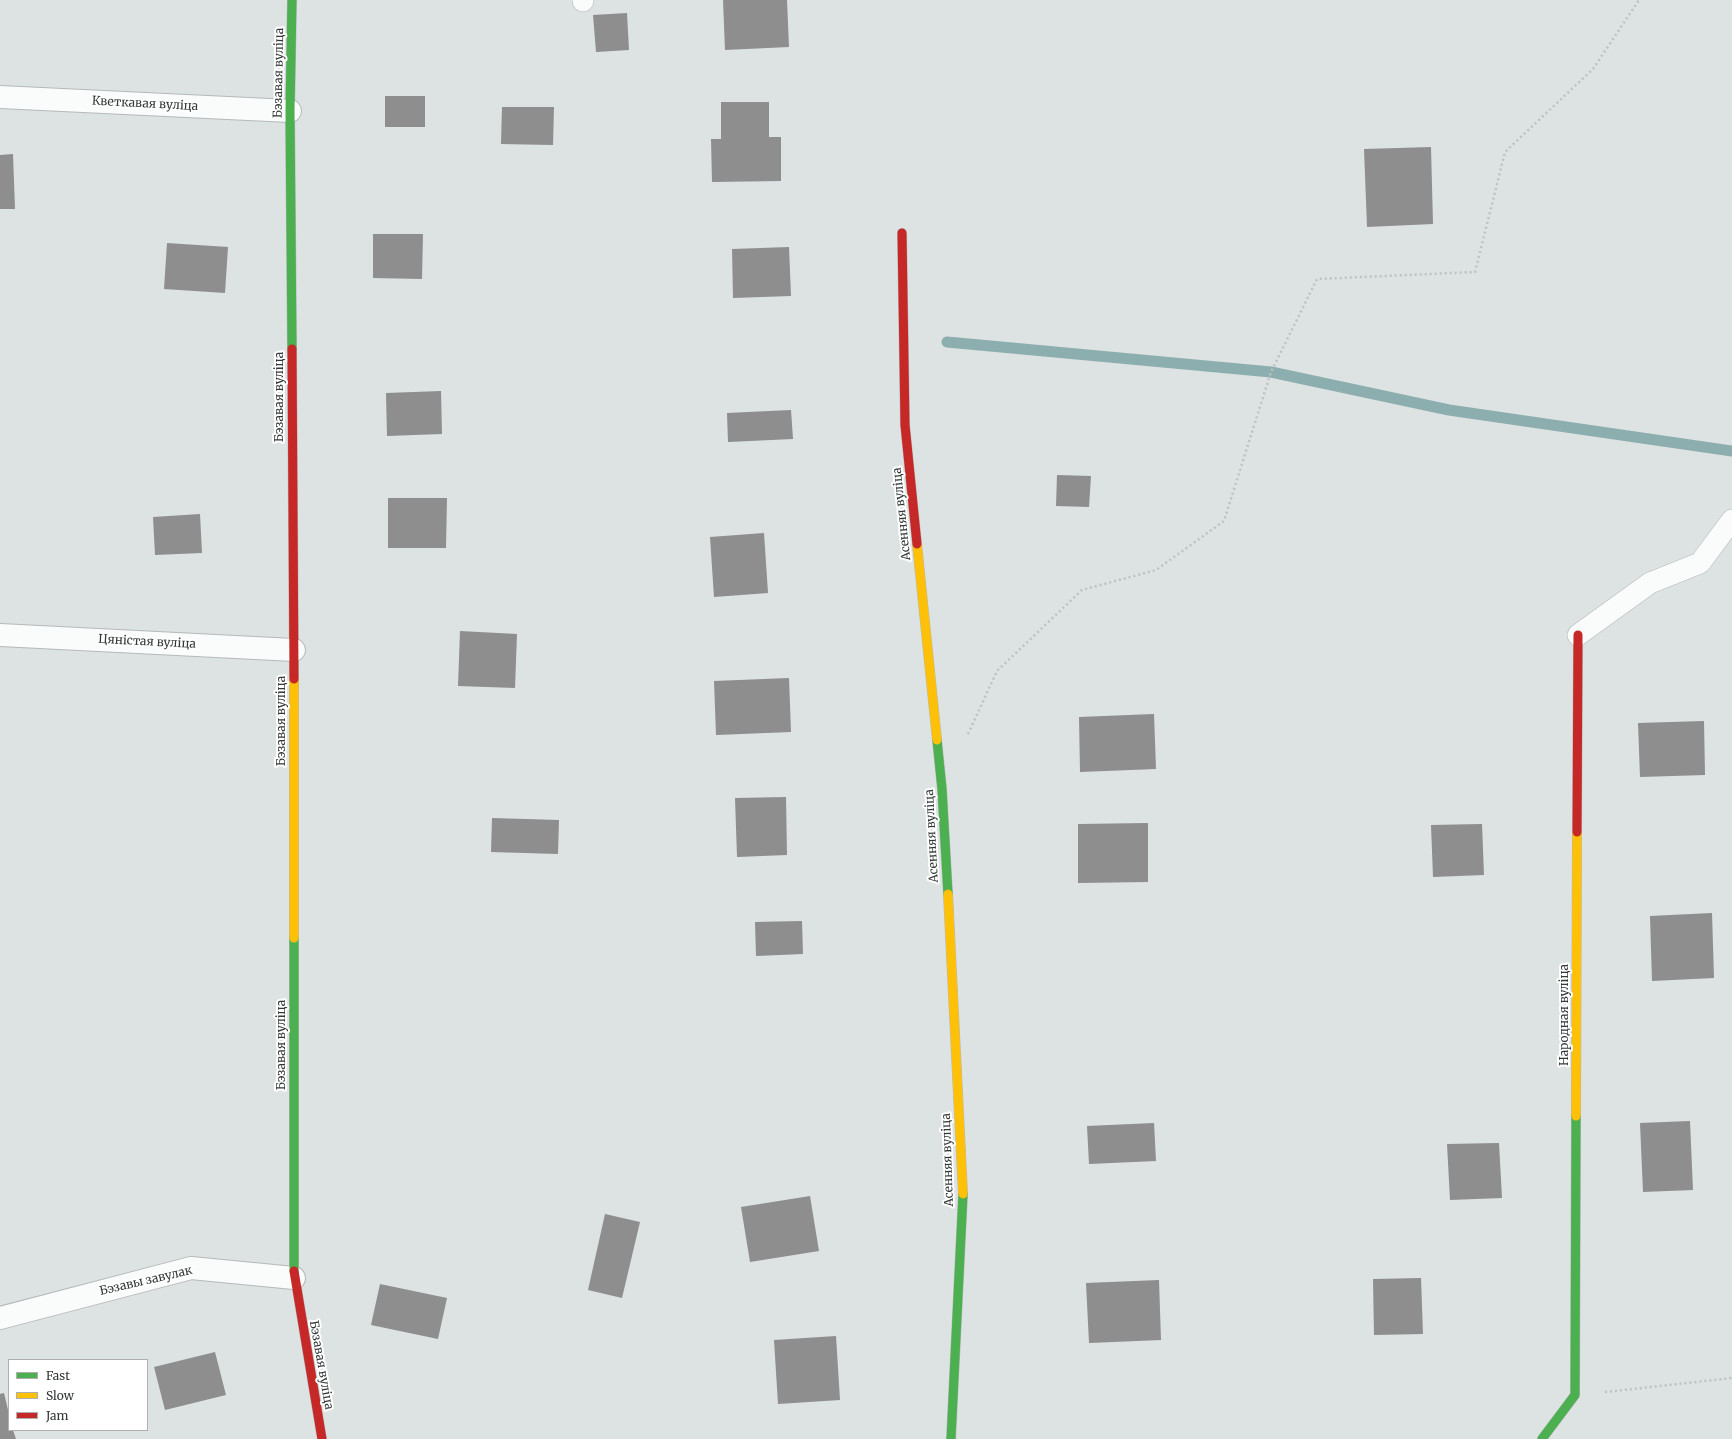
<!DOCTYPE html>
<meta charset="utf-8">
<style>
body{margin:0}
#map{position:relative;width:1732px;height:1439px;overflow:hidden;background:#dde2e2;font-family:Merriweather,serif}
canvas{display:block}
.legend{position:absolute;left:8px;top:1359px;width:140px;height:72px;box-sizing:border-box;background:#fff;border:1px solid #aeafaf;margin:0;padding:5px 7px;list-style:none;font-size:12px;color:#343838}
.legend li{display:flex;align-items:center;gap:8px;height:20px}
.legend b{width:20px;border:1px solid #aeafaf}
</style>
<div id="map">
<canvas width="1732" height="1439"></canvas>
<ul class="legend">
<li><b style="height:5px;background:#4caf50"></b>Fast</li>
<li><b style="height:5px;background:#ffc107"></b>Slow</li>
<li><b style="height:5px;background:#c62828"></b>Jam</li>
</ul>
</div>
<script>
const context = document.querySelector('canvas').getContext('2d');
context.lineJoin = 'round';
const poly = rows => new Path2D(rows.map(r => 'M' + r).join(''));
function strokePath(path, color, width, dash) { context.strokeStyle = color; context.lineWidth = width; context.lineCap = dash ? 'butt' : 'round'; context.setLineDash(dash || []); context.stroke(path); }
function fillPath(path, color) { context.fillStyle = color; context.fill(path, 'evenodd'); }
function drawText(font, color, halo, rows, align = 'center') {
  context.font = font + ' Merriweather,serif'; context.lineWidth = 4; context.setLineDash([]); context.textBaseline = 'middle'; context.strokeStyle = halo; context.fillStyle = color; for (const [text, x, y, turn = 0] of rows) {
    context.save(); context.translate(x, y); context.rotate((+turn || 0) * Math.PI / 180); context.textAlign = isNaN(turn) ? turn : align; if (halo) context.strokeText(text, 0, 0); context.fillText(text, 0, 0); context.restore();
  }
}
strokePath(poly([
 [947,342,1271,372,1449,410,1732,451]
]), '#8caeae', 11);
fillPath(poly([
 [723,0,787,0,789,47,725,50],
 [627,13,629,50,596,52,593,15],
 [385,96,425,96,425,127,385,127],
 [721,102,769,102,769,137,781,137,781,181,712,182,711,139,721,139],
 [502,107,554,107,553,145,501,144],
 [1431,147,1433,224,1367,227,1364,149],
 [13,154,15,209,0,209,0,155],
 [373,234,423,234,422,279,373,278],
 [167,243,228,247,225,293,164,289],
 [789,247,791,296,733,298,732,249],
 [441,391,442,434,387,436,386,393],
 [791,410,793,439,728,442,727,413],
 [1057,475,1091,476,1089,507,1056,506],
 [388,498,447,498,446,548,388,548],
 [200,514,202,553,155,555,153,517],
 [764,533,768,593,714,597,710,537],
 [460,631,517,634,515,688,458,686],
 [789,678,791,732,716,735,714,681],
 [1154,714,1156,769,1080,772,1079,717],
 [1704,721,1705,775,1640,777,1638,723],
 [786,797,787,855,737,857,735,798],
 [492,818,559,820,558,854,491,852],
 [1148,823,1148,882,1078,883,1078,824],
 [1482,824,1484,875,1433,877,1431,825],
 [1712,913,1714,978,1652,981,1650,916],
 [802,921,803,954,756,956,755,922],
 [1690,1121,1693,1190,1643,1192,1640,1123],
 [1154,1123,1156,1161,1089,1164,1087,1126],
 [1499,1143,1502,1198,1450,1200,1447,1144],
 [810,1196,819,1251,750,1262,741,1207],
 [605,1214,640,1222,622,1298,588,1290],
 [1421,1278,1423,1334,1374,1335,1373,1279],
 [1159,1280,1161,1340,1089,1343,1086,1283],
 [380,1284,447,1298,438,1339,371,1325],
 [836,1336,840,1400,778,1404,774,1340],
 [215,1352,226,1395,165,1410,154,1367],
 [4,1393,9,1414,9,1430,13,1430,16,1439,0,1439,0,1394]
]), '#8d8e8d');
const lane = poly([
 [583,0,583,1],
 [1578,635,1650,583,1700,563,1732,520]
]);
const street = poly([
 [0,97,290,111],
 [0,635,294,650],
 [0,1318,191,1268,294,1278]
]);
const fast = poly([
 [292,349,290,111,292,0],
 [937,740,942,789,948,894],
 [294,938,294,1271],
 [951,1439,963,1194],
 [1542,1439,1575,1395,1576,1116]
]);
const slow = poly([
 [917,544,937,740],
 [294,679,294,938],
 [948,894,963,1194],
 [1576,1116,1577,832]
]);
const jam = poly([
 [902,233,905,425,917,544],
 [292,349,294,679],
 [1577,832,1578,635],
 [294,1271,322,1439]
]);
strokePath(lane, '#b6b9b9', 22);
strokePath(street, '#b6b9b9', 24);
strokePath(fast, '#b6b9b9', 10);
strokePath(slow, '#b6b9b9', 10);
strokePath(jam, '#b6b9b9', 10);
strokePath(poly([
 [968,734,997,671,1082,590,1156,570,1224,521,1271,372,1317,279,1475,272,1505,152,1593,69,1639,0],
 [1605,1392,1732,1378]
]), '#c0c1c1', 2.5, [2, 3]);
strokePath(lane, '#fafbfb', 21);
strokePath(street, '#fafbfb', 22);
strokePath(fast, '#4caf50', 9);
strokePath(slow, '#ffc107', 9);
strokePath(jam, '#c62828', 9);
drawText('12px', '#343838', '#fff', [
 ["Бэзавая вуліца",279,73,-89],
 ["Кветкавая вуліца",145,104,3],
 ["Бэзавая вуліца",280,397,-90],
 ["Асенняя вуліца",902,514,-96],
 ["Цяністая вуліца",147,642,3],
 ["Бэзавая вуліца",282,721,-90],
 ["Асенняя вуліца",932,836,-93],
 ["Народная вуліца",1565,1015,-90],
 ["Бэзавая вуліца",282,1045,-90],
 ["Асенняя вуліца",948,1160,-92],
 ["Бэзавы завулак",146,1281,-13],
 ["Бэзавая вуліца",321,1365,80]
]);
</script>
